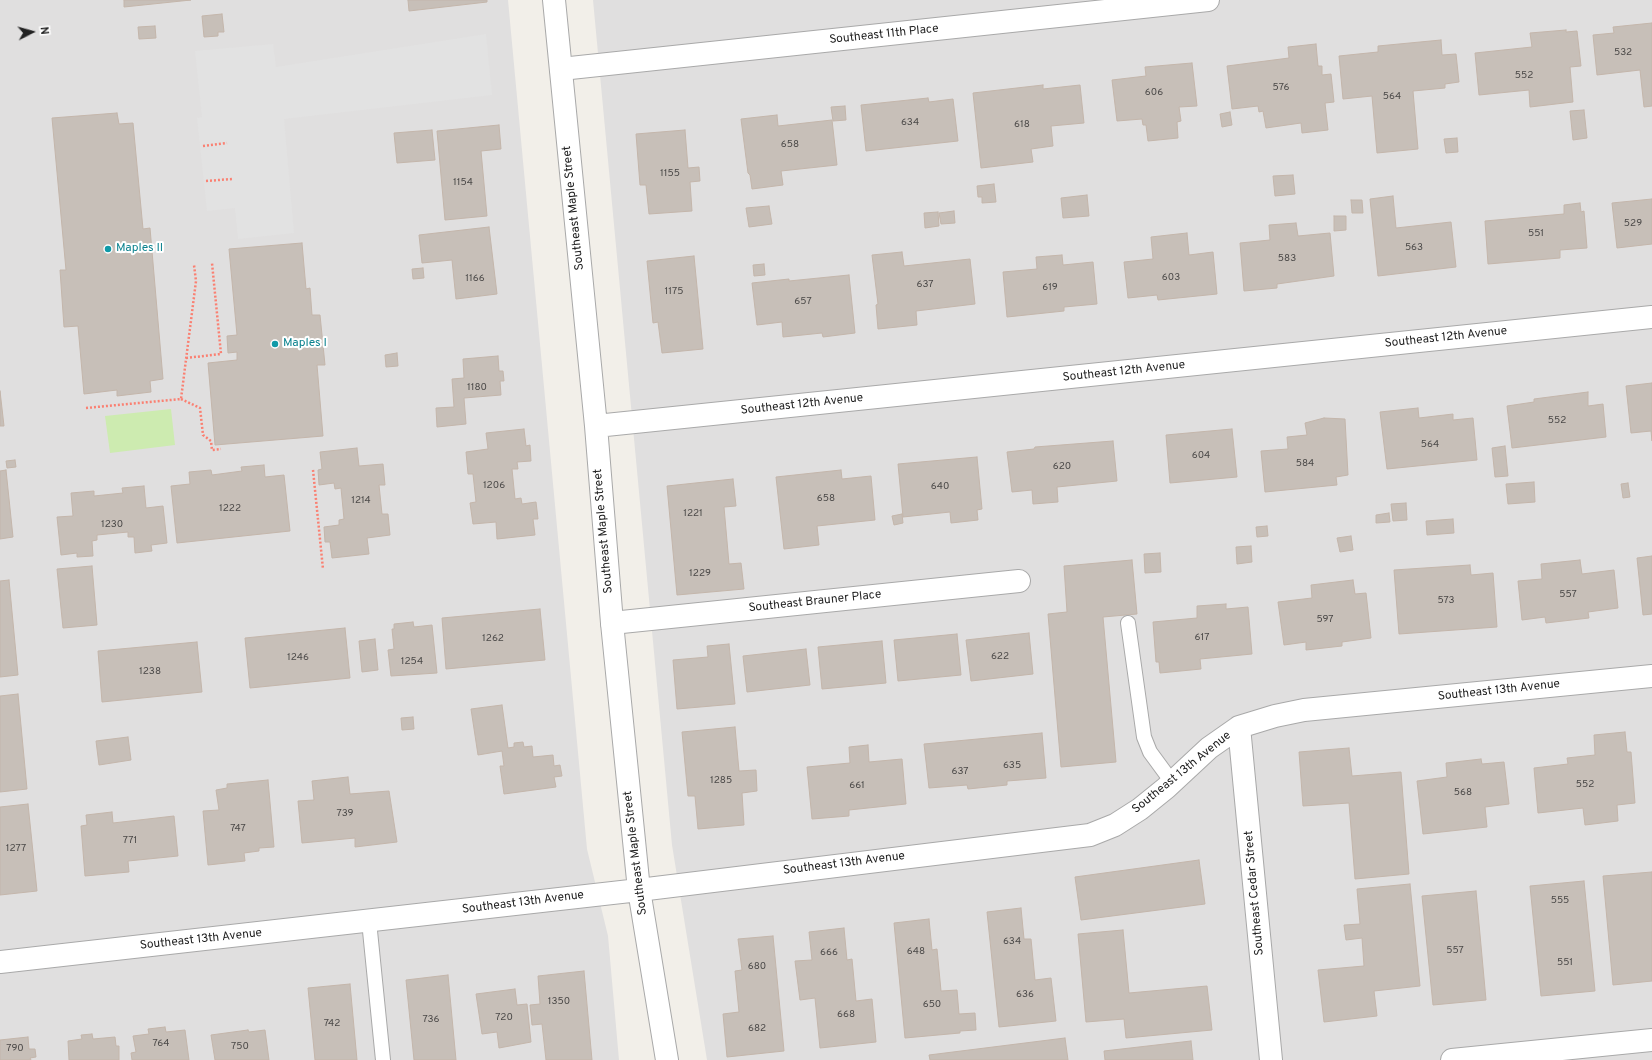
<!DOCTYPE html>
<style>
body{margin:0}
#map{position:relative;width:1652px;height:1060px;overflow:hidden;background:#f2efe9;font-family:Overpass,sans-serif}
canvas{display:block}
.north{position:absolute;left:12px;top:12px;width:40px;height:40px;-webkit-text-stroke:3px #fff;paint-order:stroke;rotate:84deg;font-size:11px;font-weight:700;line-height:16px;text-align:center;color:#222}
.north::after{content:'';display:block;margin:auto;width:14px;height:18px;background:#222;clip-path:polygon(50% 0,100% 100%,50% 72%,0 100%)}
</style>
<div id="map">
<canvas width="1652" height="1060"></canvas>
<div class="north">N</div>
</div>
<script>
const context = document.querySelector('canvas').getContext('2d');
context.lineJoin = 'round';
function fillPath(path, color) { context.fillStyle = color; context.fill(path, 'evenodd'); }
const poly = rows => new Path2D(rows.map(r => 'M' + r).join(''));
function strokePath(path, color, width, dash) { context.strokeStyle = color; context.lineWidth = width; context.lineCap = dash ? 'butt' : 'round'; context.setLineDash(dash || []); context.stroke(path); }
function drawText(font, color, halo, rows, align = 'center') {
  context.font = font + ' Overpass,sans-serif'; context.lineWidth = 4; context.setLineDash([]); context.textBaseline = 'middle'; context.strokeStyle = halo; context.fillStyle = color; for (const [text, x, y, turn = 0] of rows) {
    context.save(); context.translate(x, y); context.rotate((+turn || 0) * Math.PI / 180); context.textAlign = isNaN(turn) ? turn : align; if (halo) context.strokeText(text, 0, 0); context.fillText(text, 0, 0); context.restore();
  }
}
fillPath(poly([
 [0,0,508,0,587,849,608,936,619,1060,0,1060],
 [593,0,1652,0,1652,1060,707,1060,672,845]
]), '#e0dfdf');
fillPath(poly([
 [171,409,175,445,110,453,105,416]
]), '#cdebb0');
fillPath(poly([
 [486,34,492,95,284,119,294,233,238,239,235,208,207,211,197,118,202,117,195,51,273,44,276,67]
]), '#e2e2e2');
const building = poly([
 [124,0,191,0,124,7,124,0],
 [408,0,487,0,487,2,409,11,408,0],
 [222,14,224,32,218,32,218,36,204,37,202,16,222,14],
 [1652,23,1652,106,1644,107,1640,70,1597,75,1593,35,1614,33,1613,27,1652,23],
 [155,26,156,38,139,39,138,27,155,26],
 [1566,30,1566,32,1577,31,1581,66,1570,67,1573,102,1530,107,1529,90,1479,95,1475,53,1532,47,1530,33,1566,30],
 [1441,40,1442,55,1456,54,1459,82,1445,84,1445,88,1413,91,1418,149,1377,153,1372,96,1343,99,1339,56,1378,52,1378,46,1441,40],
 [1316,44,1318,66,1322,66,1322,75,1331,74,1334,102,1325,103,1328,130,1302,133,1301,123,1266,128,1263,111,1259,112,1258,106,1232,109,1227,66,1289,58,1288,47,1316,44],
 [1192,63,1197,106,1179,107,1181,121,1177,122,1178,138,1148,141,1146,125,1143,125,1142,119,1117,121,1112,80,1146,76,1145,67,1192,63],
 [1043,85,1043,89,1080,85,1084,123,1051,126,1053,146,1031,149,1033,162,981,168,973,93,1043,85],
 [928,98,929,102,953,99,958,141,866,151,861,105,928,98],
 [845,106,846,120,833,121,831,107,845,106],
 [1584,110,1587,138,1573,140,1570,111,1584,110],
 [1230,112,1232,125,1222,127,1220,114,1230,112],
 [117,113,119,124,133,123,143,229,150,228,163,379,150,381,151,392,117,396,117,390,84,394,78,326,64,327,60,270,66,270,52,118,117,113],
 [777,115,778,126,832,120,837,165,781,171,783,185,752,189,750,175,748,173,741,119,777,115],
 [499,125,501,149,481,151,487,216,445,220,437,131,499,125],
 [432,130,435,160,397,163,394,133,432,130],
 [685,130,688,168,699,167,700,181,690,182,692,211,649,214,646,185,640,185,636,134,685,130],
 [1457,138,1458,152,1446,153,1444,139,1457,138],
 [1293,175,1295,194,1275,196,1273,176,1293,175],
 [994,184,996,202,982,203,982,197,978,197,977,186,994,184],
 [1087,195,1089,216,1063,218,1061,198,1087,195],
 [1393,196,1396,228,1451,222,1456,267,1378,276,1370,199,1393,196],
 [1652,199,1652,244,1617,248,1612,203,1652,199],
 [1351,200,1362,200,1363,213,1352,213,1351,200],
 [1580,203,1581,212,1584,211,1587,248,1560,250,1560,258,1488,264,1485,221,1564,214,1564,205,1580,203],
 [769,206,772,224,749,227,746,208,769,206],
 [954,211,955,223,941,224,939,213,954,211],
 [938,212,939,226,925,228,924,213,938,212],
 [1334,216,1346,216,1346,230,1334,231,1334,216],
 [1296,223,1298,236,1330,233,1334,276,1277,284,1277,288,1244,291,1240,243,1270,240,1269,225,1296,223],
 [489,227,497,294,456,299,452,260,422,263,419,235,489,227],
 [1187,233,1189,255,1213,252,1217,294,1158,300,1157,295,1128,298,1124,262,1153,259,1151,237,1187,233],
 [302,243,306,289,310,288,312,315,320,315,325,365,317,365,323,436,215,445,208,363,237,360,237,352,228,353,227,336,237,335,229,249,302,243],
 [902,252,904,266,970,259,975,304,916,311,917,325,878,329,876,305,878,304,872,255,902,252],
 [1062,255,1063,265,1093,262,1097,304,1064,307,1064,311,1007,317,1003,272,1037,269,1036,257,1062,255],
 [694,256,703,349,662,353,658,322,653,323,647,261,694,256],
 [764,264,765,275,754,276,753,265,764,264],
 [423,268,424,278,413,279,412,269,423,268],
 [849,275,855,333,823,337,822,333,783,337,782,322,757,325,752,283,789,279,789,281,849,275],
 [397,353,398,366,386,367,385,355,397,353],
 [498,356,499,371,503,371,504,381,500,381,501,395,464,398,466,424,437,427,436,408,454,407,452,379,464,378,463,359,498,356],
 [1652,383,1652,441,1651,431,1631,433,1626,386,1652,383],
 [0,391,4,426,0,426,0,391],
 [1588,392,1588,406,1603,404,1606,437,1512,448,1507,406,1534,402,1534,399,1588,392],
 [1418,408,1419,418,1453,414,1453,420,1473,418,1477,460,1387,469,1380,412,1418,408],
 [1324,418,1345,419,1348,475,1336,477,1337,485,1265,492,1261,451,1288,449,1287,437,1307,435,1305,423,1324,418],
 [524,429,526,446,530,445,531,461,517,462,518,469,512,469,515,499,521,498,522,504,536,502,538,519,533,519,535,535,497,539,496,522,473,524,470,503,476,502,473,474,468,474,466,452,488,449,486,433,524,429],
 [1232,429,1237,477,1170,483,1166,435,1232,429],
 [1113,441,1117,481,1057,487,1058,502,1033,504,1032,490,1012,492,1007,452,1034,449,1035,447,1113,441],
 [1505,446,1508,476,1495,477,1492,448,1505,446],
 [357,448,359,466,383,464,385,485,379,485,382,514,388,514,390,535,367,538,369,554,332,558,330,542,325,542,324,527,339,525,339,520,344,519,341,488,335,489,334,483,319,485,318,470,322,469,320,452,357,448],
 [977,457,982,509,977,510,978,520,951,523,950,512,903,517,898,464,977,457],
 [15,460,16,467,7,468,6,461,15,460],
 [264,465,265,477,284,475,290,531,177,543,171,486,190,484,189,472,211,470,212,475,242,471,241,467,264,465],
 [6,470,13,537,0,539,0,471,6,470],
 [841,470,842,479,871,476,875,520,817,526,819,545,784,549,776,477,841,470],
 [733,479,736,506,724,507,729,564,741,563,744,589,677,595,667,486,733,479],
 [1534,482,1535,502,1508,504,1506,484,1534,482],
 [1628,483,1630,497,1623,498,1621,484,1628,483],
 [144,486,146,508,163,506,167,543,151,545,152,551,135,553,134,537,128,537,128,532,97,535,97,540,92,541,93,556,77,557,77,553,61,555,57,517,73,516,71,493,94,491,94,496,123,493,122,488,144,486],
 [1406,503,1407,520,1393,521,1391,504,1406,503],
 [1389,513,1390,522,1376,523,1376,515,1389,513],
 [902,514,903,523,894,525,892,516,902,514],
 [1453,519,1454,533,1427,535,1426,521,1453,519],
 [1267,526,1268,536,1257,537,1256,527,1267,526],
 [1351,536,1353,550,1340,552,1337,538,1351,536],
 [1251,546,1252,562,1237,564,1236,547,1251,546],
 [1160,553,1161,572,1145,573,1144,554,1160,553],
 [1652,556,1652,614,1643,615,1637,558,1652,556],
 [1132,560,1137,614,1103,617,1116,762,1061,767,1048,614,1067,612,1064,566,1132,560],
 [1580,560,1582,574,1614,570,1618,608,1588,612,1589,618,1546,623,1545,617,1522,620,1518,581,1542,579,1541,564,1580,560],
 [1470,565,1471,575,1493,573,1497,627,1399,634,1394,570,1470,565],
 [92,566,97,625,63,628,57,569,92,566],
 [9,580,18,675,0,677,0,581,9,580],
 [1353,580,1355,594,1366,593,1371,638,1342,642,1342,646,1306,650,1306,642,1284,645,1278,602,1312,598,1311,585,1353,580],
 [1226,604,1226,609,1248,607,1252,654,1200,659,1201,669,1160,673,1159,662,1156,662,1153,622,1197,618,1197,606,1226,604],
 [540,609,545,660,446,669,442,618,540,609],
 [413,622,414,627,432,625,437,673,391,676,388,650,394,649,392,629,394,629,394,624,413,622],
 [345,628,350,678,250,688,245,638,345,628],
 [1029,633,1033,674,971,681,966,640,1029,633],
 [957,634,961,675,898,681,894,640,957,634],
 [375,639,378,670,362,672,359,641,375,639],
 [882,641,886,683,822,689,818,647,882,641],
 [197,642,202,692,102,702,98,651,197,642],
 [729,644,735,704,677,709,673,660,708,657,707,646,729,644],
 [806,649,810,685,747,692,743,656,806,649],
 [18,694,27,789,0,792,0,696,18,694],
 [502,705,508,748,514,747,514,743,523,742,524,747,532,746,533,757,553,755,554,766,560,765,562,776,554,777,556,787,504,794,500,766,504,766,502,751,478,755,471,709,502,705],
 [413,717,414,729,402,730,401,718,413,717],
 [735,727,739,771,756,770,757,791,742,793,744,825,698,829,695,796,688,796,682,732,735,727],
 [1625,732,1627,752,1631,752,1635,803,1617,805,1618,821,1585,825,1583,808,1538,813,1534,768,1568,764,1567,758,1595,755,1594,735,1625,732],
 [1042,733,1046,778,1007,781,1007,785,968,789,967,785,929,788,924,744,1042,733],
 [128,737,131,760,99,765,96,741,128,737],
 [868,745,869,762,902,759,906,804,849,810,849,816,812,819,807,767,850,763,849,747,868,745],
 [1349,748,1352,776,1401,772,1409,874,1355,879,1349,803,1303,806,1299,752,1349,748],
 [1481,759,1482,764,1504,762,1509,804,1485,807,1487,827,1423,834,1417,781,1447,777,1446,763,1481,759],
 [348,777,350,794,389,791,397,842,355,847,355,838,302,843,298,801,314,800,312,781,348,777],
 [268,780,274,847,259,848,259,851,244,853,245,861,208,865,203,811,219,810,216,790,227,788,227,784,268,780],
 [28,804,37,891,0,895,0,807,28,804],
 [112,812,113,823,174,816,178,856,128,861,129,872,85,876,81,826,87,825,86,815,112,812],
 [1199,860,1205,904,1081,920,1075,877,1199,860],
 [1652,872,1652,981,1613,985,1603,876,1652,872],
 [1584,881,1595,991,1541,996,1530,886,1584,881],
 [1410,884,1420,986,1374,991,1377,1016,1324,1022,1318,970,1364,966,1362,938,1346,940,1344,925,1360,924,1357,889,1410,884],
 [1476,891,1486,1000,1433,1005,1422,896,1476,891],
 [1021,908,1024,939,1031,939,1035,980,1051,978,1056,1021,999,1027,987,912,1021,908],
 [929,919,932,950,937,949,941,991,957,990,959,1014,975,1013,976,1030,960,1031,960,1033,905,1038,894,923,929,919],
 [844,928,847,960,852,959,856,1001,872,999,876,1042,820,1048,815,998,800,1000,795,961,812,960,809,932,844,928],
 [1123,930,1129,993,1207,986,1212,1030,1126,1038,1124,1019,1086,1022,1078,934,1123,930],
 [773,936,784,1051,727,1057,723,1014,739,1012,735,971,742,970,738,939,773,936],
 [584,971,592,1060,546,1060,542,1024,532,1025,530,1005,540,1004,538,976,584,971],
 [448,975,456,1060,414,1060,406,980,448,975],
 [350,984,357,1060,315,1060,308,988,350,984],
 [515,989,517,1005,527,1004,531,1042,499,1048,497,1032,482,1034,476,994,515,989],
 [165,1027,166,1032,185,1030,189,1060,132,1060,131,1053,136,1052,133,1036,149,1034,148,1029,165,1027],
 [248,1030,249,1032,265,1030,269,1060,215,1060,211,1035,248,1030],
 [92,1034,93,1039,115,1037,116,1046,119,1046,119,1060,69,1060,68,1041,82,1039,81,1035,92,1034],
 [28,1037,29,1049,35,1049,36,1057,30,1058,31,1060,0,1060,0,1040,28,1037],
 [1065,1038,1068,1060,930,1060,929,1055,1065,1038],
 [1191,1041,1193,1060,1105,1060,1104,1051,1191,1041]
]);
fillPath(building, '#c7bfb8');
strokePath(building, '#c4b6ab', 1);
const service = poly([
 [1128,623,1144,737,1150,752,1172,782],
 [369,921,383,1060]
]);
const minor = poly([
 [561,69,1208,0],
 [612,623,1019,581],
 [1239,727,1271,1060],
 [639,890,1090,835,1115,825,1140,809,1166,788,1209,748,1239,727,1275,716,1304,710,1652,676],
 [1452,1060,1652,1040]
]);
const tertiary = poly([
 [554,0,596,426,612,623,639,890,667,1060],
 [596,426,1652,317],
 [0,962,639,890]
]);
strokePath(service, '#a9a9a9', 16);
strokePath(minor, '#a9a9a9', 24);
strokePath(tertiary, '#a9a9a9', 24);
strokePath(poly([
 [203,146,227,143],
 [206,181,232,179],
 [186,358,221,354,212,263],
 [181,399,200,408,203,435,211,441,212,450,221,449],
 [86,408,181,399,196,281,194,265],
 [313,470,323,569]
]), '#fa8072', 2.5, [2, 2]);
strokePath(service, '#fff', 14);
strokePath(minor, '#fff', 22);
strokePath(tertiary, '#fff', 22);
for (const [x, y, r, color] of [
 [108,249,4,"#0f9aa8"],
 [275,344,4,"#0f9aa8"]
]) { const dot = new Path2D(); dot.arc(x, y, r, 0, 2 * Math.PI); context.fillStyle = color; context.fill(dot); strokePath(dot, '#fff', 1.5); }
drawText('10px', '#4b4948', null, [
 ["532",1623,53],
 ["552",1524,76],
 ["576",1281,88],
 ["606",1154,93],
 ["564",1392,97],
 ["634",910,123],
 ["618",1022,125],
 ["658",790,145],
 ["1155",670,174],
 ["1154",463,183],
 ["529",1633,224],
 ["551",1536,234],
 ["563",1414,248],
 ["583",1287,259],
 ["603",1171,278],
 ["1166",475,279],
 ["637",925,285],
 ["619",1050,288],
 ["1175",674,292],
 ["657",803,302],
 ["1180",477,388],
 ["552",1557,421],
 ["564",1430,445],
 ["604",1201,456],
 ["584",1305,464],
 ["620",1062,467],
 ["1206",494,486],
 ["640",940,487],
 ["658",826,499],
 ["1214",361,501],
 ["1222",230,509],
 ["1221",693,514],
 ["1230",112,525],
 ["1229",700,574],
 ["557",1568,595],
 ["573",1446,601],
 ["597",1325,620],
 ["617",1202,638],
 ["1262",493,639],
 ["622",1000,657],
 ["1246",298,658],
 ["1254",412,662],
 ["1238",150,672],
 ["635",1012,766],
 ["637",960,772],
 ["1285",721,781],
 ["552",1585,785],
 ["661",857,786],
 ["568",1463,793],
 ["739",345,814],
 ["747",238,829],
 ["771",130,841],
 ["1277",16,849],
 ["555",1560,901],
 ["634",1012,942],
 ["557",1455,951],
 ["648",916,952],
 ["666",829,953],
 ["551",1565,963],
 ["680",757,967],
 ["636",1025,995],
 ["1350",559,1002],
 ["650",932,1005],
 ["668",846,1015],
 ["720",504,1018],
 ["736",431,1020],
 ["742",332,1024],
 ["682",757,1029],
 ["764",161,1044],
 ["750",240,1047],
 ["790",15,1049]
]);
drawText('12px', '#222', '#fff', [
 ["Southeast 11th Place",884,35,-6],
 ["Southeast Maple Street",574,208,-96],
 ["Southeast 12th Avenue",1446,338,-6],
 ["Southeast 12th Avenue",1124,372,-6],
 ["Southeast 12th Avenue",802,405,-6],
 ["Southeast Maple Street",604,531,-95],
 ["Southeast Brauner Place",815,602,-6],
 ["Southeast 13th Avenue",1499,691,-6],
 ["Southeast 13th Avenue",1182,773,-39],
 ["Southeast Maple Street",636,853,-97],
 ["Southeast 13th Avenue",844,864,-7],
 ["Southeast Cedar Street",1255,893,-95],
 ["Southeast 13th Avenue",523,903,-7],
 ["Southeast 13th Avenue",201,940,-6]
]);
drawText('12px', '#0d838f', '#fff', [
 ["Maples II",116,249],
 ["Maples I",283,344]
], 'left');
</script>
